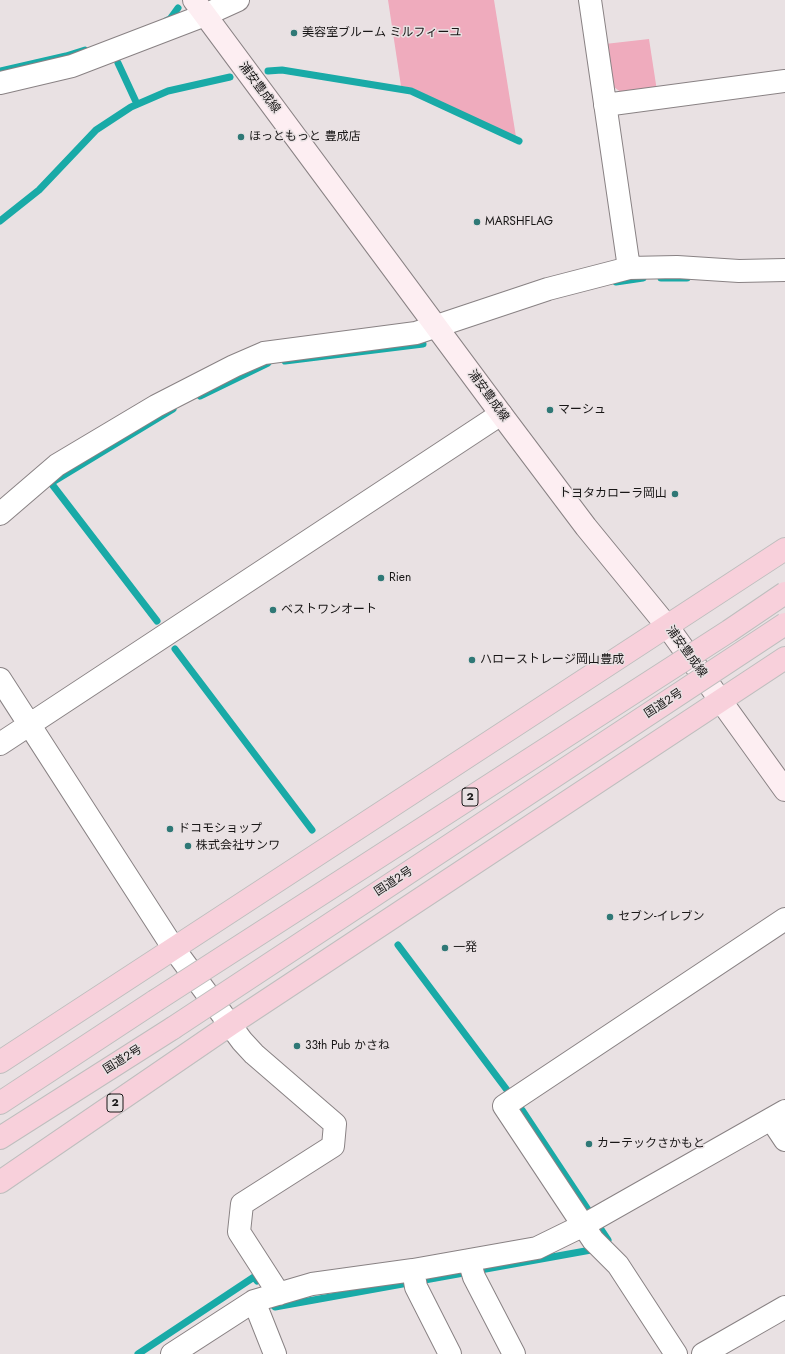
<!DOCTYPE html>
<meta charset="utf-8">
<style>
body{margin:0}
canvas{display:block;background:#e9e1e3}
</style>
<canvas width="785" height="1354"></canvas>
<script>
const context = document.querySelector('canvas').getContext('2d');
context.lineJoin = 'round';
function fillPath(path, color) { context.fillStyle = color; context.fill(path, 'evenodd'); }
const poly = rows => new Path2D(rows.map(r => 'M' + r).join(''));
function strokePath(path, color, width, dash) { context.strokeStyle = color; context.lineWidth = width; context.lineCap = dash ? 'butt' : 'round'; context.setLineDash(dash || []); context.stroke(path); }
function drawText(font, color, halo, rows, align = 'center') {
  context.font = font + ' Jost,"Noto Sans JP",sans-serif'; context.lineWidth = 3; context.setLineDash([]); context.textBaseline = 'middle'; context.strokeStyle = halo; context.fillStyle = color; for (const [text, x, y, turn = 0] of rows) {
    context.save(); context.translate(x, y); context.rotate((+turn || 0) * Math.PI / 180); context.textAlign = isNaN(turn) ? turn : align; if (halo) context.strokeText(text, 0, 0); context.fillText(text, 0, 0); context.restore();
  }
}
fillPath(poly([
 [388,0,494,0,516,137,412,88,401,86],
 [649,39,657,91,625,95,611,85,605,44]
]), '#efabbd');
strokePath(poly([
 [166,21,170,19,178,8],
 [118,63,137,104],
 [0,71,66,56,85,50],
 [268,71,282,70,411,91,519,141],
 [0,221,39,190,96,130,131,107,168,91,230,77],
 [661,278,687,278],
 [616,282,643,278],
 [285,361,423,344],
 [200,396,268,363],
 [157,621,51,483,173,409],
 [175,649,312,830],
 [272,1304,275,1307,591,1250,608,1240,522,1110,398,945],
 [138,1354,254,1277,257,1281]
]), '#19aaa7', 7);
const minor = poly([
 [590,0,629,268],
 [0,83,72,66,205,15,238,0],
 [605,105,785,81],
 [0,514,57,465,156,406,234,366,264,353,416,333,548,289,629,268,677,267,739,271,785,270],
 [0,679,174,949,242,1041,254,1054,335,1124,333,1146,242,1204,239,1232,279,1294],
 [0,744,501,414],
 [771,1119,785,1140],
 [469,1260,474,1277,514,1354],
 [413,1270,416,1287,450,1354],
 [254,1301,275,1354],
 [172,1354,254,1301,312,1284,413,1270,537,1248,584,1225,785,1111],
 [676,1354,618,1265,593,1240,504,1106,785,919],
 [703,1354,785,1307]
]);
const secondary = poly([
 [194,0,501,414,586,527,667,626,785,790]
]);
const trunk = poly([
 [0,1062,785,549],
 [0,1103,155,1001],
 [0,1138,173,1028],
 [0,1182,231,1024,785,658]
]);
strokePath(minor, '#898284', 24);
strokePath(secondary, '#898284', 24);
strokePath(trunk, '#bfbebe', 24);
strokePath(minor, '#fff', 22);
strokePath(secondary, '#fdeef2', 22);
strokePath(trunk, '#f8d0db', 22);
const trunkBridge = poly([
 [155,1001,729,631,785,593],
 [173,1028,785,624]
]);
strokePath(trunkBridge, '#bfbebe', 24, []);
strokePath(trunkBridge, '#f8d0db', 22);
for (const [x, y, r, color] of [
 [294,33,4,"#2f7876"],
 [241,137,4,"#2f7876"],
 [477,222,4,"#2f7876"],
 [550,410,4,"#2f7876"],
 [675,494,4,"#2f7876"],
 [381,578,4,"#2f7876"],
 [273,610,4,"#2f7876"],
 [472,660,4,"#2f7876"],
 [170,829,4,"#2f7876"],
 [188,846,4,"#2f7876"],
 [610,917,4,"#2f7876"],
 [445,948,4,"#2f7876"],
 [297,1046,4,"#2f7876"],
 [589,1144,4,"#2f7876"]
]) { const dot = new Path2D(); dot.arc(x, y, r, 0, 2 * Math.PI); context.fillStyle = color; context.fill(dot); strokePath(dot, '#e9e1e3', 1.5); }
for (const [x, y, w] of [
 [470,797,16],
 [115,1103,16]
]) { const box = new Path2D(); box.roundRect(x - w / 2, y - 9, w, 18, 3); context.fillStyle = '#e9e1e3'; context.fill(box); strokePath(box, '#191717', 1); }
drawText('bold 11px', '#191717', null, [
 ["2",470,797],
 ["2",115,1103]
]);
drawText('12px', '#191717', '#e9e1e3', [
 ["美容室ブルーム ミルフィーユ",302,33],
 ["ほっともっと 豊成店",249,137],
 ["MARSHFLAG",485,222],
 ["マーシュ",558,410],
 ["トヨタカローラ岡山",667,494,"right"],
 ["Rien",389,578],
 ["ベストワンオート",281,610],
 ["ハローストレージ岡山豊成",480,660],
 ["ドコモショップ",178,829],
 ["株式会社サンワ",196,846],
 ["セブン-イレブン",618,917],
 ["一発",453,948],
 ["33th Pub かさね",305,1046],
 ["カーテックさかもと",597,1144]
], 'left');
drawText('12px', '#191717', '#e9e1e3', [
 ["浦安豊成線",259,88,53],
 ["浦安豊成線",488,396,54],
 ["浦安豊成線",686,652,54],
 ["国道2号",664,704,-33],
 ["国道2号",394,882,-33],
 ["国道2号",123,1060,-32]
]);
</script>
